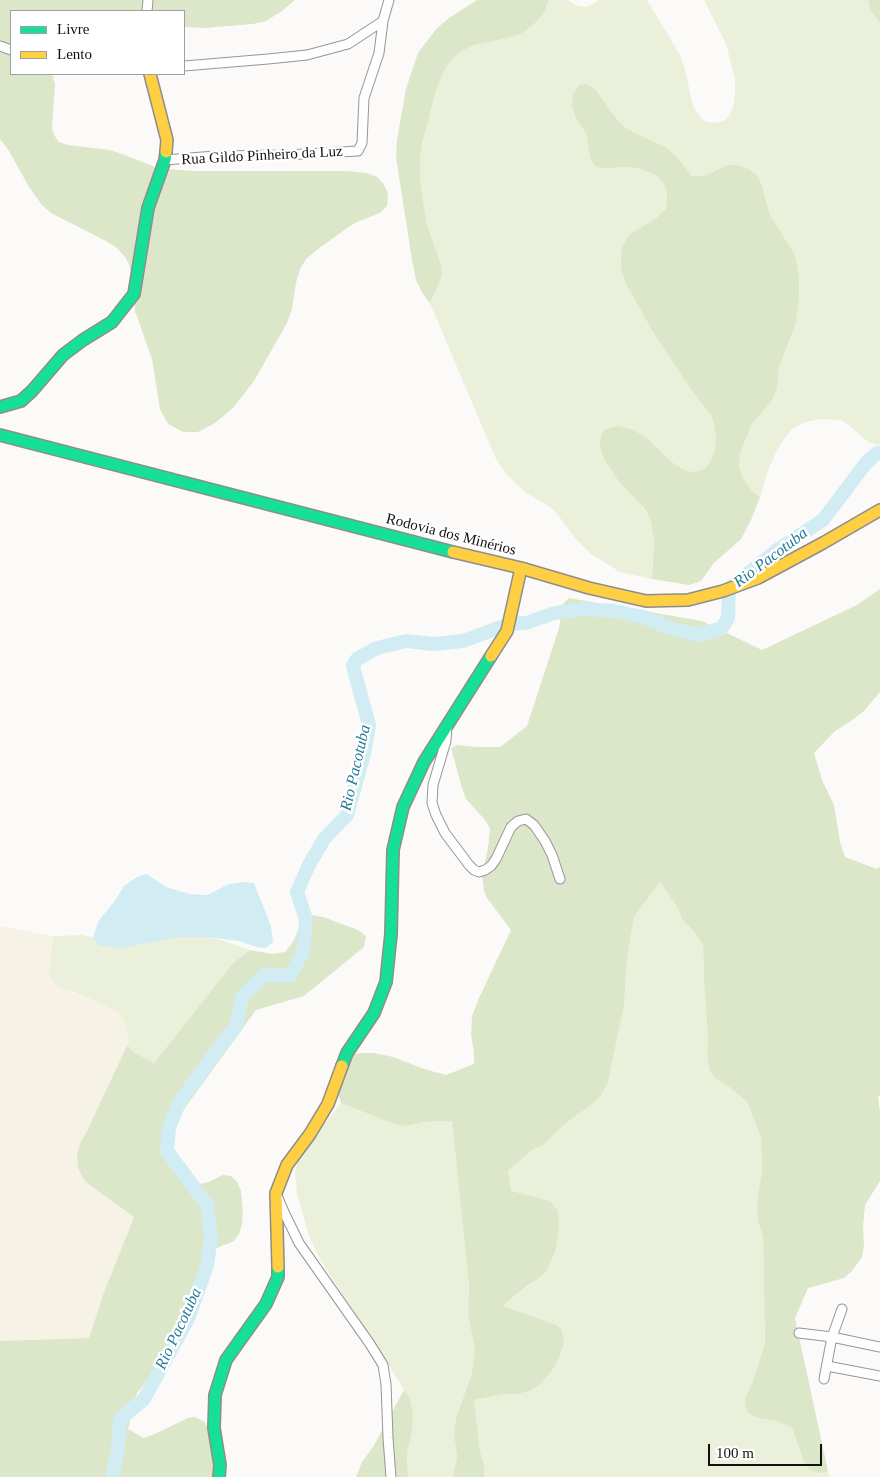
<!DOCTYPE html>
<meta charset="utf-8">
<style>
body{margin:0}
#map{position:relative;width:880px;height:1477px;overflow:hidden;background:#fcfaf8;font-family:Georgia,serif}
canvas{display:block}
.legend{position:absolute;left:10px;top:10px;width:175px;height:65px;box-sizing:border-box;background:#fff;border:1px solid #a0a0a0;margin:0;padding:6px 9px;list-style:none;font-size:15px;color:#111}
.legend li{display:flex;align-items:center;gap:10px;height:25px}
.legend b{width:25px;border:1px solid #a0a0a0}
.scale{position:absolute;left:708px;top:1444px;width:114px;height:22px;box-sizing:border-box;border:2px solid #111;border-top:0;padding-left:6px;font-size:15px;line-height:18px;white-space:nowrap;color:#111;-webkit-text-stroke:4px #fff;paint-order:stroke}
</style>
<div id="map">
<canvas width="880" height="1477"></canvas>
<ul class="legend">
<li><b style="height:6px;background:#16e098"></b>Livre</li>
<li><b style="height:6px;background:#ffcf43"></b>Lento</li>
</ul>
<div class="scale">100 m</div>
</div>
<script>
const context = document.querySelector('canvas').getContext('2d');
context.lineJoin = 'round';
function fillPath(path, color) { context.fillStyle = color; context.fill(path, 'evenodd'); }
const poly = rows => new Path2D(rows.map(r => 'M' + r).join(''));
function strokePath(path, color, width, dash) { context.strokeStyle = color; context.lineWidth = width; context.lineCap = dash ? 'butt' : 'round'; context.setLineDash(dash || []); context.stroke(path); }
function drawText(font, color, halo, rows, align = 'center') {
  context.font = font + ' Georgia,serif'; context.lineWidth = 5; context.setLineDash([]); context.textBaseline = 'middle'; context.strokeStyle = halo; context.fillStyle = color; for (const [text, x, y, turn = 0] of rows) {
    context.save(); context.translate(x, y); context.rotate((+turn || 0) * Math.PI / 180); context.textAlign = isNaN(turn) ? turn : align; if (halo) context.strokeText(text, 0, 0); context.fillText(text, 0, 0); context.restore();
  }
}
fillPath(poly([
 [0,926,53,936,49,970,73,993,96,1001,118,1012,124,1020,128,1034,128,1045,86,1133,80,1143,94,1188,134,1217,104,1292,89,1338,0,1341]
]), '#f7f2e6');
fillPath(poly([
 [549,0,568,0,575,5,586,7,597,2,598,0,647,0,680,55,686,73,692,103,697,113,704,121,715,123,725,120,730,114,734,105,735,92,735,79,726,44,704,0,868,0,871,11,880,23,880,445,868,442,849,425,840,420,821,419,806,422,792,429,784,439,777,450,767,473,760,497,752,491,742,476,739,465,741,451,752,424,771,402,777,389,779,367,799,296,799,276,795,255,770,215,762,185,717,169,703,176,692,176,678,158,625,127,616,118,595,89,576,118,586,134,591,161,596,167,608,169,623,167,638,168,656,175,663,183,667,191,667,203,665,208,656,218,635,231,628,236,623,245,621,253,627,286,653,332,691,390,711,415,715,428,716,441,714,453,708,465,704,469,694,472,684,470,672,462,647,438,636,498,644,509,650,519,654,539,652,579,620,572,591,554,575,538,555,511,547,505,525,492,507,475,496,459,484,431,430,303,439,284,441,264,427,225,420,181,420,160,421,148,436,91,443,73,449,63,460,52,474,45,489,41,548,4],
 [660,882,678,908,682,919,695,933,703,945,704,980,708,1038,707,1055,716,1079,728,1086,747,1102,761,1138,762,1171,758,1193,757,1209,758,1220,763,1238,765,1343,753,1381,746,1396,758,1418,777,1421,792,1428,805,1465,821,1473,828,1471,830,1477,484,1477,484,1464,480,1451,474,1400,505,1394,517,1394,560,1356,564,1344,562,1330,557,1325,501,1306,538,1279,511,1191,508,1171,532,1150,543,1145,565,1124,592,1104,608,1083,624,1006,627,959,634,917],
 [81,935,92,937,105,943,169,936,201,936,221,940,250,950,233,963,154,1063,132,1051,128,1045,128,1034,124,1021,118,1012,96,1001,58,986,52,981,49,970,53,936],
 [341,1103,394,1124,406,1126,424,1122,452,1121,469,1286,468,1314,475,1351,471,1376,456,1418,454,1434,457,1457,453,1477,408,1477,407,1453,412,1432,413,1412,409,1397,328,1272,319,1257,309,1236,297,1194,295,1172,298,1161,304,1150]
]), '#eaf0da');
fillPath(poly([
 [0,0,295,0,282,11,266,21,253,24,205,28,184,27,184,11,82,11,66,10,63,11,11,11,11,74,52,74,55,84,52,128,54,135,59,142,68,145,110,150,125,155,155,167,166,169,193,171,347,171,367,173,377,177,383,183,388,193,387,206,380,213,357,222,350,226,318,249,306,259,300,269,296,283,292,309,287,323,254,381,233,408,215,423,198,432,183,432,168,424,160,409,152,359,135,311,132,276,129,264,125,257,117,248,106,241,51,213,42,205,29,187,9,151,0,139],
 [477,0,549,0,543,14,537,21,522,33,512,37,474,45,460,52,449,63,443,73,436,91,421,148,420,160,420,181,427,225,441,264,442,273,439,284,430,303,423,294,416,280,412,260,396,157,397,140,406,89,418,53,437,28,449,18],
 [868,0,880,0,880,23,871,11],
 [586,84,595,89,616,118,625,127,633,132,665,147,678,158,692,176,703,176,728,165,736,165,747,168,757,176,762,185,770,215,795,255,799,276,799,296,796,322,779,367,777,389,771,402,752,424,741,451,739,465,742,476,752,491,760,497,751,520,741,539,714,563,701,581,689,585,652,579,654,539,650,519,644,508,618,480,604,459,600,446,601,435,606,429,618,426,633,430,647,438,672,462,684,470,694,472,704,469,708,465,714,453,716,441,715,428,711,415,691,390,653,332,627,286,621,268,621,253,623,245,628,236,635,231,656,218,665,209,667,203,667,191,663,183,656,175,638,168,623,167,608,169,596,167,591,161,586,134,576,118,572,105,573,94,580,85],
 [880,589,880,692,864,711,851,721,835,731,814,753,822,780,834,805,840,842,845,857,877,869,880,866,880,1095,878,1097,880,1112,880,1181,865,1205,863,1227,864,1244,862,1257,852,1271,844,1278,808,1288,795,1318,828,1471,821,1473,812,1471,805,1465,792,1428,777,1421,758,1418,748,1413,745,1403,746,1396,753,1381,765,1343,763,1238,758,1220,757,1209,758,1193,762,1171,761,1138,747,1102,728,1086,716,1079,710,1071,707,1055,708,1038,704,980,703,945,695,933,682,919,678,908,660,882,634,917,627,959,624,1006,608,1082,601,1095,592,1104,565,1124,543,1145,532,1150,508,1171,511,1191,550,1201,558,1211,559,1229,555,1252,547,1270,538,1279,527,1286,502,1306,557,1325,562,1330,564,1344,560,1356,551,1372,539,1385,529,1391,517,1394,505,1394,474,1400,480,1451,484,1464,484,1477,453,1477,457,1457,454,1434,456,1418,471,1376,475,1351,468,1314,469,1286,452,1121,424,1122,406,1126,394,1124,341,1103,338,1093,350,1055,361,1053,374,1053,393,1057,424,1069,446,1075,474,1064,474,1051,471,1035,472,1016,479,998,511,930,487,898,484,891,482,876,488,848,490,829,486,821,466,799,462,788,451,748,457,745,477,747,500,747,527,726,559,628,563,604,569,598,702,621,762,650,857,605],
 [312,915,323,917,358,930,366,936,364,947,304,996,256,1010,174,1123,174,1168,195,1185,209,1182,223,1175,231,1176,237,1182,241,1191,243,1212,242,1224,239,1234,234,1241,217,1248,206,1258,177,1344,166,1363,150,1377,137,1393,128,1429,144,1438,157,1433,188,1418,195,1417,205,1422,225,1477,0,1477,0,1341,89,1338,104,1292,134,1217,94,1188,84,1180,78,1168,77,1157,80,1143,86,1133,126,1048,128,1045,132,1051,154,1063,233,963,250,950,272,954,285,952,293,942,301,924,306,917],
 [404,1390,409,1397,413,1412,412,1432,407,1453,408,1477,356,1477,362,1462,373,1447]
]), '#dce6c9');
fillPath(poly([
 [147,874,166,887,189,894,207,895,229,884,245,882,254,883,271,926,273,942,266,948,257,947,239,941,206,937,179,937,121,948,99,945,93,938,98,922,116,899,124,886,137,877]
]), '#d1edf3');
strokePath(poly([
 [112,1477,118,1449,120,1419,144,1399,188,1319,207,1266,211,1236,207,1205,167,1151,169,1128,179,1103,217,1050,236,1027,242,997,264,975,290,976,303,952,306,919,297,892,309,865,324,839,347,815,364,754,369,725,353,666,357,659,377,648,406,641,434,644,463,641,509,624,526,623,555,613,584,609,614,611,643,617,670,628,699,635,722,628,728,618,729,589,777,550,823,520,866,463,877,453,880,453]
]), '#d1edf3', 14);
const street = poly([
 [147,11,148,0],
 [0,46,11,50],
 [184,66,268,59,307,55,348,44,383,21],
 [165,160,215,156,287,155,358,151,362,143,364,98,379,53,383,21,389,0],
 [447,727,446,741,433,785,432,803,436,815,445,833,469,865,474,870,479,872,485,870,491,866,496,859,511,827,518,821,526,819,534,825,545,841,552,855,560,879],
 [278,1198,284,1212,299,1243,370,1344,383,1365,386,1384,388,1438,391,1477],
 [799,1333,832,1337,880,1347],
 [827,1366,880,1376],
 [824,1379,832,1337,842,1309]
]);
const fast = poly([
 [0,407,21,401,32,391,63,355,83,340,112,322,134,294,148,208,165,160,166,152],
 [0,435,453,552],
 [342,1066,347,1053,374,1013,386,982,391,934,393,850,403,807,424,762,491,656],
 [219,1477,220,1465,214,1428,215,1395,226,1360,266,1304,278,1277,278,1267]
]);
const slow = poly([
 [150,74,167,140,166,152],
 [453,552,521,568,589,588,646,601,688,600,723,591,758,578,823,543,880,510],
 [491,656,507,631,521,568],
 [278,1267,276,1193,287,1165,310,1134,328,1104,342,1066]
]);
strokePath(street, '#979695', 11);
strokePath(fast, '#8d8d8c', 14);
strokePath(slow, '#8d8d8c', 14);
strokePath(street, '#fffefe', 9);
strokePath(fast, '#16e098', 11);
strokePath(slow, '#ffcf43', 11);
drawText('15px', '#111', '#fff', [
 ["Rua Gildo Pinheiro da Luz",262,156,-3],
 ["Rodovia dos Minérios",451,535,14]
]);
drawText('italic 16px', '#247a99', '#fff', [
 ["Rio Pacotuba",771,558,-37],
 ["Rio Pacotuba",356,768,-77],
 ["Rio Pacotuba",179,1329,-65]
]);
</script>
